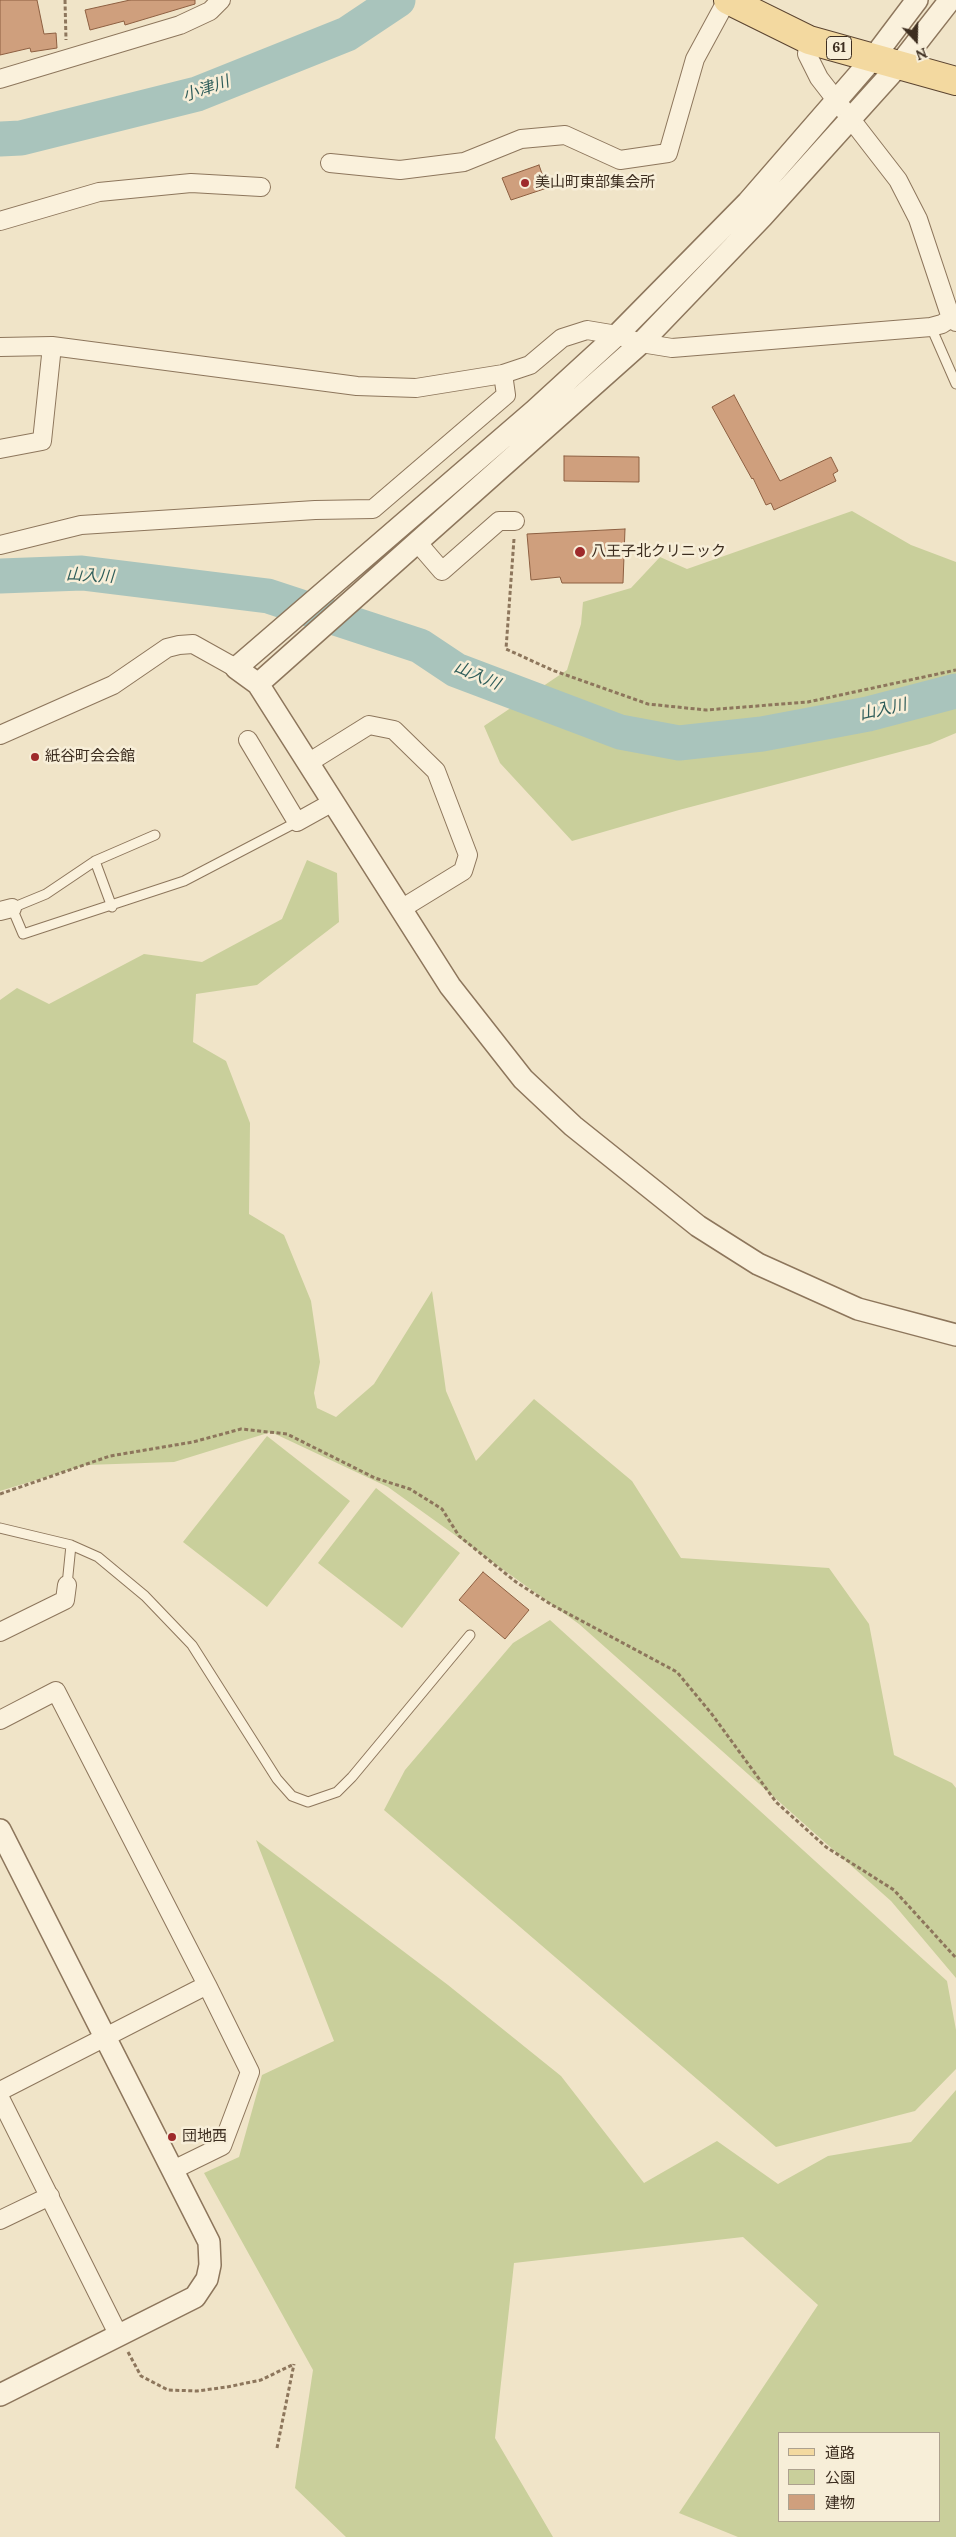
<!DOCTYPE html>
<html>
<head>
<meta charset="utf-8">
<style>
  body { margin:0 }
  #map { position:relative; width:956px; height:2537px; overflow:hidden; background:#f0e4c8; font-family:Lora,"Noto Sans JP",serif }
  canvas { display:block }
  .legend { position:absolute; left:778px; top:2432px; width:162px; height:90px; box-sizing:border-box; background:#f7eed8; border:1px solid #ada18e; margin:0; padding:6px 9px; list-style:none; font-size:15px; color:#3d2e20 }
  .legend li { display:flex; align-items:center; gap:10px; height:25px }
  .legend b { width:25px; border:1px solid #ada18e }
  .north { position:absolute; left:891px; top:15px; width:50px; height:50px; -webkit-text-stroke:4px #f7eed8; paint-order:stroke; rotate:159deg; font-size:14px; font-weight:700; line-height:20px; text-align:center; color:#3d2e20 }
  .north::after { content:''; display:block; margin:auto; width:18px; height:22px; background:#3d2e20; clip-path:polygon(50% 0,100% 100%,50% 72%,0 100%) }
</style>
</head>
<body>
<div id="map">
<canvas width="956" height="2537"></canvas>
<ul class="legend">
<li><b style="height:6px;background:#f3d9a0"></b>道路</li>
<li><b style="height:14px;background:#c9cf9b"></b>公園</li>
<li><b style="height:14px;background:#cf9f7d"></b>建物</li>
</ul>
<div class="north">N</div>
</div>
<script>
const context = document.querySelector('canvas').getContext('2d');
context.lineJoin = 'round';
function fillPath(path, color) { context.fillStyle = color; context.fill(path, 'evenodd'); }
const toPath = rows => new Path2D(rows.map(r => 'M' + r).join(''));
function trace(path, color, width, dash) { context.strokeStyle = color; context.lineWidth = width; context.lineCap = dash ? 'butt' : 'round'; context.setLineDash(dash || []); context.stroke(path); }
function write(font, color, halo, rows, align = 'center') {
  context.font = font + ' Lora,"Noto Sans JP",serif'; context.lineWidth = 5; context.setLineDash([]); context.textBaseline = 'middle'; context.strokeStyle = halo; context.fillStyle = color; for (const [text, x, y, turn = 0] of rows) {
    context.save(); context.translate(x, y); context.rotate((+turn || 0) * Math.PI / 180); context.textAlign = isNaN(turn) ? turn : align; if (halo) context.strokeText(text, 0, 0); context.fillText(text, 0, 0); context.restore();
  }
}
fillPath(toPath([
  [852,511,911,545,956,562,956,733,930,744,679,810,572,841,500,763,484,726,567,670,581,624,583,602,631,588,660,557,687,569],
  [307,860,337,873,339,922,257,985,196,994,193,1042,226,1061,250,1123,249,1214,284,1235,311,1301,320,1362,314,1393,317,1408,336,1417,374,1384,432,1291,446,1391,476,1461,534,1399,632,1481,681,1558,829,1568,869,1624,894,1755,952,1783,956,1788,956,1978,891,1901,579,1624,388,1487,271,1432,174,1462,86,1465,0,1491,0,1000,17,988,49,1004,144,954,202,962,282,919],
  [267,1436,350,1501,267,1607,183,1542],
  [376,1488,460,1553,402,1628,318,1563],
  [550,1620,947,1981,956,2030,956,2069,915,2111,776,2147,384,1810,405,1770,513,1643],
  [256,1840,448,1985,561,2076,644,2183,717,2141,778,2184,828,2156,911,2142,956,2090,956,2537,738,2537,679,2513,818,2305,743,2237,514,2263,495,2438,553,2537,346,2537,295,2488,313,2370,204,2173,239,2157,262,2075,334,2041],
  [780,2433,940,2433,940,2521,780,2521]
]), '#c9cf9b');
trace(toPath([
  [0,139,21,138,197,94,347,34,398,0],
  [0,576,82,573,268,596,420,646,456,670,620,732,679,743,762,734,868,714,956,691]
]), '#a9c4bc', 35);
const building = toPath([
  [0,0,37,0,44,34,56,33,57,48,31,52,30,48,0,55,0,0],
  [130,0,195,0,195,4,125,25,124,21,90,30,85,10,130,0],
  [539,165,547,188,511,200,502,178,539,165],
  [734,395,780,481,831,457,838,471,833,474,836,481,774,510,771,503,766,505,753,478,752,479,712,407,734,395],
  [564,456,639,457,639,482,564,481,564,456],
  [625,529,623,583,562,583,560,577,531,580,527,534,625,529],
  [483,1572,529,1610,505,1639,459,1600,483,1572]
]);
fillPath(building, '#cf9f7d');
trace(building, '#8d5f41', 1);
const service = toPath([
  [931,327,956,384],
  [155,835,95,861,46,894,12,908,23,934,184,881,297,822],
  [95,861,112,907],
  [0,1528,71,1545,98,1557,145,1596,192,1645,277,1779,292,1796,308,1802,337,1792,352,1777,470,1635],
  [67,1585,71,1545]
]);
const minor = toPath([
  [809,40,807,54,819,78,898,180,918,219,951,318,956,322],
  [0,79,180,25,210,11,221,0],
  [330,163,400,170,464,162,521,139,565,135,620,160,668,153,695,59,727,0],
  [0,221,99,192,191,183,261,187],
  [0,347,52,346,357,386,416,388,503,374,530,365,562,338,587,330,617,335,641,343,672,348,931,327,942,324,951,318],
  [0,449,42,441,52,346],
  [417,542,442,571,499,521,515,521],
  [0,545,81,525,315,510,373,509,506,395,503,374],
  [0,735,113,685,167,648,179,645,193,644,236,668],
  [248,740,297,822,333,802],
  [308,763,369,725,394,730,436,771,468,855,463,871,401,909],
  [0,911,12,908],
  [0,1632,65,1600,67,1585],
  [0,1720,56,1691,207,1985,0,2091],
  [0,2098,119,2336],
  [173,2170,222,2146,250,2072,207,1985],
  [0,2220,50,2196]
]);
const tertiary = toPath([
  [917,0,874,57,748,202,617,335,534,411,236,668,258,684,450,986,523,1079,573,1126,698,1226,758,1264,858,1309,956,1335],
  [258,684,641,343,762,217,900,64,950,0],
  [0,1830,209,2242,210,2265,207,2279,195,2297,0,2395]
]);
const primary = toPath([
  [728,0,809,40,956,81]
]);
trace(service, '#8d765c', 11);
trace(minor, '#8d765c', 20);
trace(tertiary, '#8d765c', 24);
trace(primary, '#5b4430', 30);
trace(toPath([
  [65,0,66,40],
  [514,539,506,649,552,670,648,704,706,710,808,702,956,670],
  [0,1494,110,1456,193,1442,241,1429,287,1434,375,1478,410,1489,442,1509,459,1536,516,1582,552,1605,677,1672,711,1713,776,1802,826,1847,894,1890,956,1958],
  [128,2352,141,2376,168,2390,197,2391,227,2387,261,2380,294,2364],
  [277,2448,294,2364]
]), '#8d765c', 3, [4, 2.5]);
trace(service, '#faf1dc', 9);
trace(minor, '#faf1dc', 18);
trace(tertiary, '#faf1dc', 21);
trace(primary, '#f3d9a0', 28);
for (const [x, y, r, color] of [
  [525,183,5,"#9e2a2b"],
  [580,552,6,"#9e2a2b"],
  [35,757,5,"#9e2a2b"],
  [172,2137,5,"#9e2a2b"]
]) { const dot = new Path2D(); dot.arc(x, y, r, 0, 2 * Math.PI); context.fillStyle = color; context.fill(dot); trace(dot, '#f7eed8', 2); }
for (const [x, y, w] of [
  [839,48,25]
]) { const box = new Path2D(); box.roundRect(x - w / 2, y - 11.5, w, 23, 4); context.fillStyle = '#f7eed8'; context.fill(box); trace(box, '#3d2e20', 1); }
write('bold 14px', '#3d2e20', null, [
  ["61",839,48]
]);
write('15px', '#3d2e20', '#f7eed8', [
  ["美山町東部集会所",535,183],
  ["八王子北クリニック",591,552],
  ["紙谷町会会館",45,757],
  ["団地西",182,2137]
], 'left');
write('italic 16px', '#2f5d5a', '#f7eed8', [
  ["小津川",206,89,-19],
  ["山入川",90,576,3],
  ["山入川",477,676,23],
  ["山入川",883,710,-13]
]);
</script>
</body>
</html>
